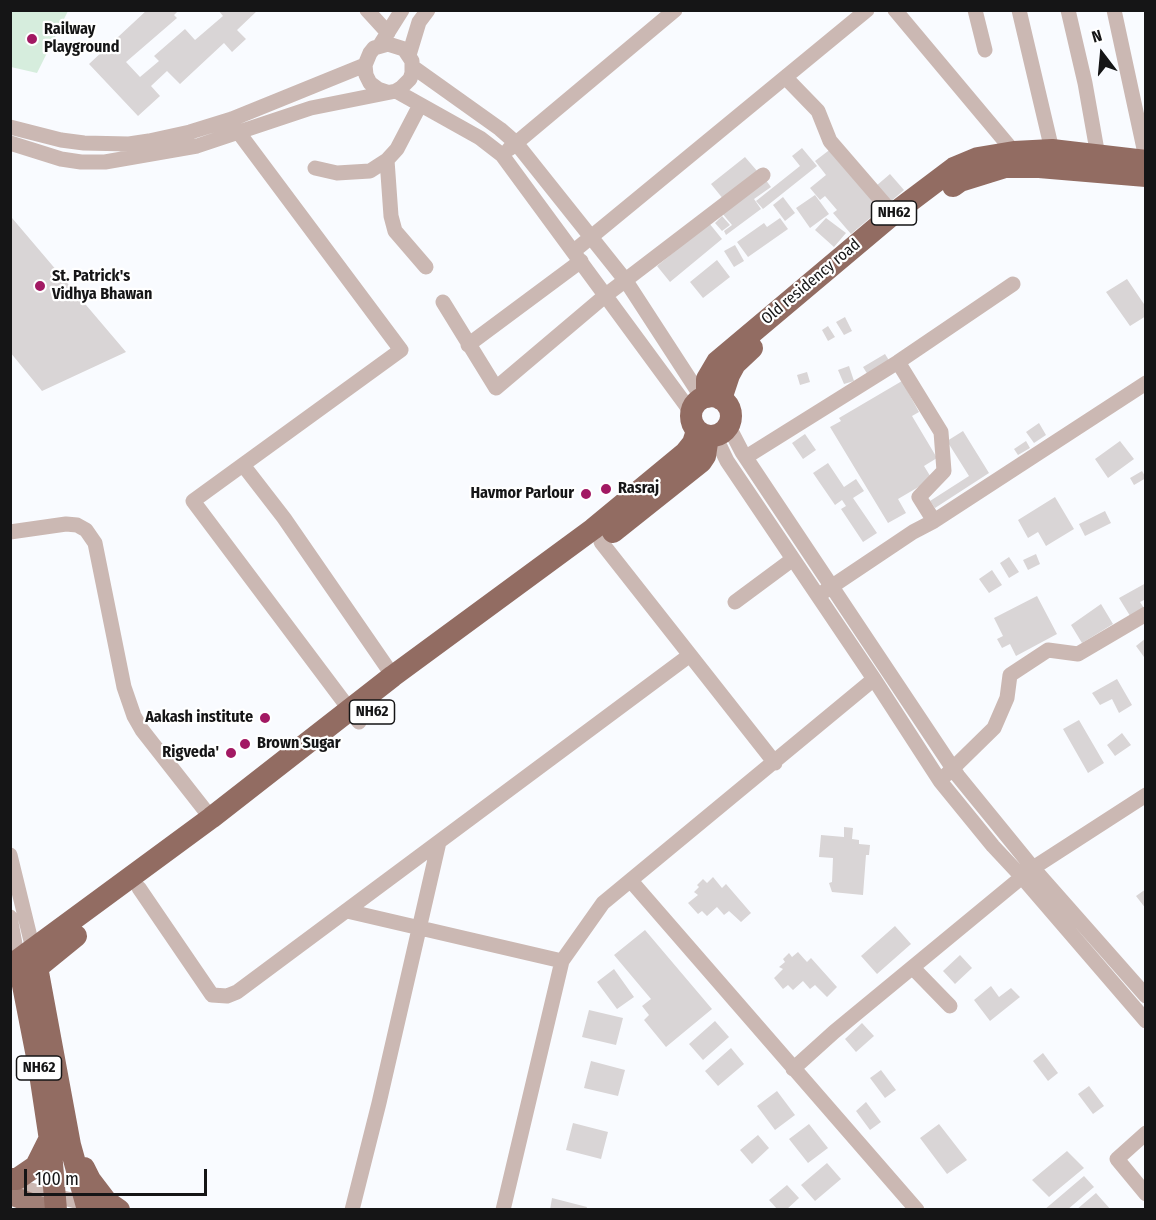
<!DOCTYPE html>
<html>
<head>
<meta charset="utf-8">
<style>
  body { margin:0 }
  #map { position:relative; width:1156px; height:1220px; overflow:hidden; background:#f9fbff; font-family:"Fira Sans Condensed",sans-serif }
  canvas { display:block }
  .frame { position:absolute; inset:0; border:12px solid #151516; pointer-events:none }
  .north { position:absolute; left:1072px; top:24px; width:60px; height:60px; -webkit-text-stroke:4px #fff; paint-order:stroke; rotate:344deg; font-size:16px; font-weight:700; line-height:24px; text-align:center; color:#151516 }
  .north::after { content:''; display:block; margin:auto; width:21px; height:27px; background:#151516; clip-path:polygon(50% 0,100% 100%,50% 72%,0 100%) }
  .scale { position:absolute; left:24px; top:1169px; width:183px; height:27px; box-sizing:border-box; border:3px solid #151516; border-top:0; padding-left:8px; font-size:18px; line-height:21px; white-space:nowrap; color:#151516; -webkit-text-stroke:4px #fff; paint-order:stroke }
</style>
</head>
<body>
<div id="map">
<canvas width="1156" height="1220"></canvas>
<div class="frame"></div>
<div class="north">N</div>
<div class="scale">100 m</div>
</div>
<script>
const context = document.querySelector('canvas').getContext('2d');
context.lineJoin = 'round';
function fillPath(path, color) { context.fillStyle = color; context.fill(path, 'evenodd'); }
const toPath = rows => new Path2D(rows.map(r => 'M' + r).join(''));
function trace(path, color, width, dash) { context.strokeStyle = color; context.lineWidth = width; context.lineCap = dash ? 'butt' : 'round'; context.setLineDash(dash || []); context.stroke(path); }
function write(font, color, halo, rows, align = 'center') {
  context.font = font + ' "Fira Sans Condensed",sans-serif'; context.lineWidth = 4.5; context.setLineDash([]); context.textBaseline = 'middle'; context.strokeStyle = halo; context.fillStyle = color; for (const [text, x, y, turn = 0] of rows) {
    context.save(); context.translate(x, y); context.rotate((+turn || 0) * Math.PI / 180); context.textAlign = isNaN(turn) ? turn : align; if (halo) context.strokeText(text, 0, 0); context.fillText(text, 0, 0); context.restore();
  }
}
fillPath(toPath([
  [11,10,68,11,37,73,11,67]
]), '#d6eddd');
fillPath(toPath([
  [147,10,179,10,174,15,177,18,126,62,140,77,159,61,154,56,185,29,195,40,223,16,218,10,258,10,237,30,246,39,232,52,224,43,180,84,167,71,151,86,160,96,138,116,89,64],
  [802,148,817,166,763,209,756,201,800,166,792,156],
  [832,148,882,208,851,234,833,213,837,210,825,196,820,200,810,188,826,175,815,161],
  [745,157,758,172,724,200,711,184],
  [890,174,904,190,890,202,876,186],
  [765,179,771,187,754,199,761,209,726,235,724,231,732,225,721,212],
  [815,195,829,214,810,228,796,208],
  [783,197,795,213,785,221,773,205],
  [722,216,730,225,722,231,715,223],
  [12,218,126,352,42,391,10,352],
  [780,218,788,229,748,257,737,242,764,223,767,227],
  [826,218,846,233,834,247,815,230],
  [709,223,722,239,670,282,657,266],
  [735,245,744,261,734,267,724,251],
  [717,260,730,277,703,298,690,282],
  [1127,279,1146,307,1146,316,1130,326,1106,292],
  [845,317,852,331,844,335,836,322],
  [828,326,835,337,828,341,822,330],
  [885,354,890,362,868,375,863,367],
  [849,366,854,381,844,384,838,370],
  [807,372,810,382,800,385,797,375],
  [902,381,919,412,912,416,937,458,924,466,932,479,898,499,906,513,888,523,830,427,841,421,839,418],
  [1039,423,1046,435,1034,443,1026,432],
  [963,431,989,473,935,508,930,501,969,476,947,441],
  [805,434,816,450,803,459,792,443],
  [1026,441,1030,448,1018,455,1014,449],
  [1120,441,1134,459,1108,478,1095,459],
  [828,463,844,487,856,479,864,491,853,498,877,533,863,542,841,509,846,506,842,500,835,505,813,473],
  [1142,471,1146,478,1134,485,1130,478],
  [1055,497,1074,529,1046,546,1038,532,1028,538,1018,520],
  [1105,511,1111,523,1085,536,1079,524],
  [1036,554,1040,564,1028,570,1023,560],
  [1009,557,1019,572,1009,578,1000,563],
  [992,570,1002,585,989,593,979,579],
  [1146,583,1146,599,1140,602,1146,611,1132,619,1119,598],
  [1037,596,1057,634,1016,656,1010,644,1002,648,997,639,1003,636,994,618],
  [1101,604,1113,624,1082,643,1071,625],
  [1146,638,1146,656,1144,657,1136,646],
  [1117,679,1132,705,1119,713,1112,699,1100,705,1092,693],
  [1079,720,1104,763,1088,773,1063,729],
  [1122,733,1131,745,1115,756,1107,745],
  [844,827,853,828,852,839,859,840,859,844,870,845,869,855,866,855,863,895,832,892,829,883,832,882,833,858,819,857,821,835,844,837],
  [713,877,722,888,726,884,751,913,741,922,729,911,724,915,717,907,707,916,702,911,698,914,688,903,698,895,694,892,699,887,697,885,703,879,707,883],
  [1146,889,1146,909,1136,896],
  [895,926,911,944,877,974,861,956],
  [645,930,712,1009,666,1047,644,1020,649,1015,642,1006,651,999,614,955],
  [798,952,807,962,811,958,837,987,827,997,815,985,810,989,803,981,793,990,788,985,783,989,774,978,783,969,779,967,785,962,783,959,789,953,792,957],
  [960,955,972,968,955,984,943,971],
  [614,969,634,997,617,1009,597,982],
  [991,986,999,997,1011,988,1020,997,990,1021,974,1000],
  [589,1010,623,1018,616,1045,582,1037],
  [715,1021,729,1037,703,1060,689,1044],
  [862,1023,874,1036,856,1052,845,1039],
  [731,1048,744,1064,718,1086,705,1071],
  [1043,1053,1058,1073,1048,1081,1033,1061],
  [591,1061,625,1070,618,1096,584,1088],
  [881,1070,896,1090,885,1098,870,1078],
  [1089,1086,1104,1106,1093,1114,1078,1094],
  [777,1091,795,1115,775,1130,757,1106],
  [866,1102,881,1122,870,1130,856,1111],
  [573,1123,608,1132,601,1159,566,1150],
  [809,1124,828,1148,808,1163,789,1139],
  [939,1124,967,1160,947,1174,920,1138],
  [758,1135,769,1148,752,1164,740,1150],
  [1067,1151,1084,1168,1049,1197,1032,1180],
  [827,1163,841,1179,815,1201,801,1185],
  [1084,1176,1094,1187,1067,1210,1044,1210],
  [787,1185,799,1198,786,1210,778,1210,769,1200],
  [1096,1193,1111,1210,1076,1210],
  [552,1198,587,1207,586,1210,550,1210]
]), '#d9d5d6');
trace(toPath([
  [367,10,388,33],
  [895,10,1014,152],
  [975,10,985,50],
  [1019,10,1052,150],
  [1068,10,1085,83,1098,156],
  [1114,10,1146,158],
  [380,45,402,10],
  [409,55,419,22,428,10],
  [413,67,500,129,516,143,626,281,702,398],
  [786,78,818,111,830,141,893,214],
  [396,91,480,138,502,155,691,412],
  [10,127,61,140,84,143,129,144,149,141,190,132,232,119,365,65],
  [239,133,401,350,193,501,359,722],
  [10,143,61,159,81,162,105,162,197,146,311,108,396,91,401,88,410,79,412,73,412,61,404,49,388,44,374,48,370,53,365,65,366,75,370,83,378,89,387,92],
  [509,149,675,10],
  [387,160,391,216,395,231,426,267],
  [315,168,337,173,370,171,387,160,397,149,420,105],
  [574,251,867,10],
  [443,302,496,388,606,295,763,175],
  [468,345,581,261],
  [898,362,941,432,944,471,919,497,934,521],
  [729,427,742,452,958,776,1033,868,1146,996],
  [715,436,727,461,874,679,940,781,993,846,1022,877,1146,1021],
  [746,457,898,362,1013,284],
  [243,465,284,518,393,676],
  [10,532,66,524,77,525,86,530,95,543,124,687,134,716,142,730,211,818],
  [825,591,913,532,934,521,1146,383],
  [735,602,793,559],
  [690,655,775,763],
  [946,775,994,728,1007,698,1010,675,1048,650,1078,654,1146,614],
  [10,855,33,949],
  [1033,868,1146,795],
  [631,881,917,1210],
  [139,888,212,995,227,996,237,992,690,655,601,542],
  [347,911,562,961,603,903,874,679],
  [10,917,18,960],
  [913,968,950,1006],
  [793,1069,834,1032,1022,877],
  [1146,1133,1117,1159,1146,1194],
  [10,1185,92,1205],
  [352,1210,379,1103,439,842],
  [503,1210,562,961]
]), '#cbb8b3', 15);
trace(toPath([
  [10,1195,50,1210]
]), '#a18077', 20);
trace(toPath([
  [953,186,960,181,1005,167,1039,167,1146,176],
  '691 416a20 20 0 1 1 40 0a20 20 0 1 1-40 0Z',
  [707,397,707,379,717,362,893,214,954,168,978,158,1014,152,1052,150,1146,161],
  [721,399,729,375,735,364,752,348],
  [613,532,701,462,705,456,708,436],
  [35,956,70,1145,88,1210],
  [22,980,76,936],
  [84,1168,90,1180,106,1201,119,1210],
  [10,1179,17,1179,36,1166,49,1140],
  [56,1210,50,1140,39,1067,18,960,211,818,393,676,593,529,685,453,693,443,697,431]
]), '#926c62', 22);
for (const [x, y, r, color] of [
  [32,39,6,"#a21963"],
  [40,286,6,"#a21963"],
  [606,489,6,"#a21963"],
  [586,494,6,"#a21963"],
  [265,718,6,"#a21963"],
  [245,744,6,"#a21963"],
  [231,753,6,"#a21963"]
]) { const dot = new Path2D(); dot.arc(x, y, r, 0, 2 * Math.PI); context.fillStyle = color; context.fill(dot); trace(dot, '#fff', 2); }
for (const [x, y, w] of [
  [894,213,45],
  [372,712,45],
  [39,1068,45]
]) { const box = new Path2D(); box.roundRect(x - w / 2, y - 12, w, 24, 4.5); context.fillStyle = '#fff'; context.fill(box); trace(box, '#151516', 1.5); }
write('bold 15px', '#151516', null, [
  ["NH62",894,213],
  ["NH62",372,712],
  ["NH62",39,1068]
]);
write('bold 16px', '#151516', '#fff', [
  ["Railway",44,30],
  ["Playground",44,48],
  ["St. Patrick's",52,277],
  ["Vidhya Bhawan",52,295],
  ["Rasraj",618,489],
  ["Havmor Parlour",574,494,"right"],
  ["Aakash institute",253,718,"right"],
  ["Brown Sugar",257,744],
  ["Rigveda'",219,753,"right"]
], 'left');
write('16px', '#151516', '#fff', [
  ["Old residency road",811,282,-40]
]);
</script>
</body>
</html>
